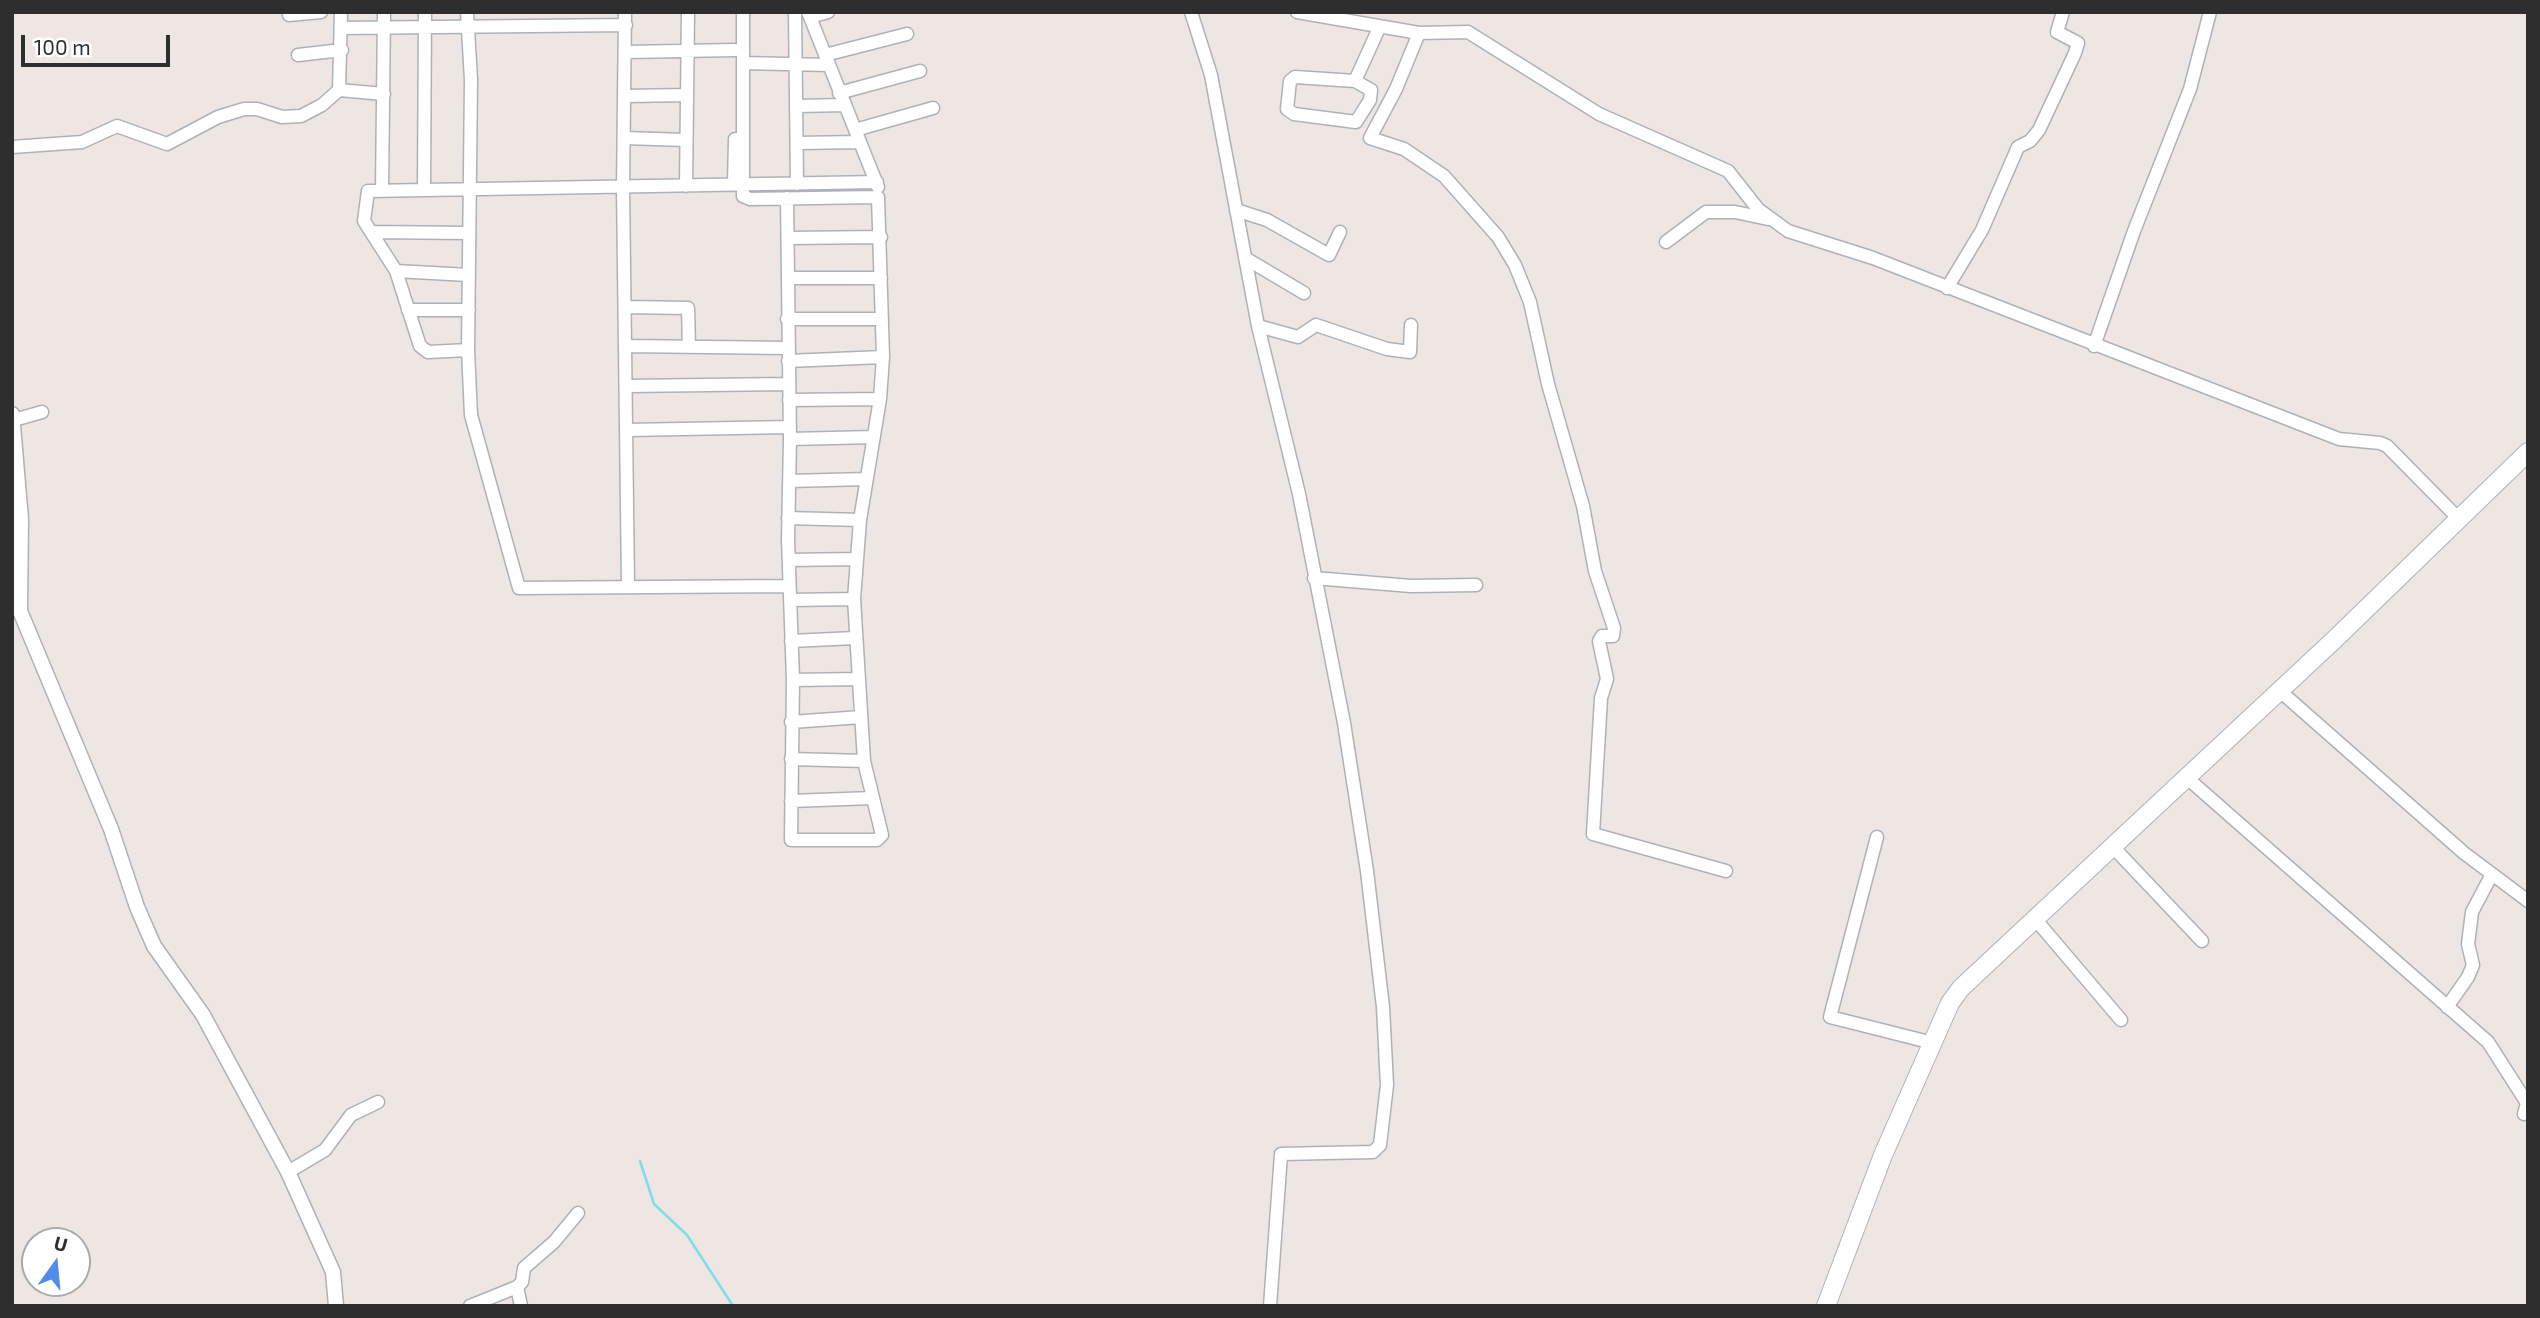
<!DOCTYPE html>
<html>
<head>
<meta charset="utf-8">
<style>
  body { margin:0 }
  #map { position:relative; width:2540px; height:1318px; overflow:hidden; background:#ede6e2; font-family:"Exo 2",sans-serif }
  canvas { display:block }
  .frame { position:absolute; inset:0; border:14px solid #2e2e2e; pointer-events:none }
  .north { position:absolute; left:21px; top:1227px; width:70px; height:70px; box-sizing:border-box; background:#fff; border:2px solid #ababab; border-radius:50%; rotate:15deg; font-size:19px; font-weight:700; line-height:28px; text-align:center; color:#2e2e2e }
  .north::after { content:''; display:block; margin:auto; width:24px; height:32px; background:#528bea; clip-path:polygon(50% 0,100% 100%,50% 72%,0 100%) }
  .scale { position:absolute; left:21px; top:35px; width:149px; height:32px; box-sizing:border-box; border:4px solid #2e2e2e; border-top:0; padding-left:9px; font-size:21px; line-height:24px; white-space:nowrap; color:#2e2e2e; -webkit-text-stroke:5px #fff; paint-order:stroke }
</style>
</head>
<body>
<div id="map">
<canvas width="2540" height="1318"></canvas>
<div class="frame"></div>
<div class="north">U</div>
<div class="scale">100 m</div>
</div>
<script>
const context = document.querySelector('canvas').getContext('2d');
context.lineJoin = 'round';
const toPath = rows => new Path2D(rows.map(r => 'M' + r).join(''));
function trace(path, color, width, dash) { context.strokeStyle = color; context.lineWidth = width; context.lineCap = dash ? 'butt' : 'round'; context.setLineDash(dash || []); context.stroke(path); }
trace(toPath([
  [640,1161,654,1204,687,1235,733,1306]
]), '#7fdde5', 2.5);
const minor = toPath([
  [467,12,471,80,468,350,471,415,519,588,789,586],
  [625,12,623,188,628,585],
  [743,12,743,196,750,199,878,197,883,357,880,399,860,520,854,599,864,761,882,835,877,840,791,840,793,680,788,539,790,439,787,198],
  [795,12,797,184],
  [808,12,878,187],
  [1191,12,1211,75,1258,326,1299,494,1344,723,1367,871,1383,1007,1387,1085,1380,1145,1373,1152,1281,1154,1270,1306],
  [1297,12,1419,33,1468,32,1599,114,1728,171,1758,209,1788,231,1873,258,2339,439,2380,443,2387,446,2458,518],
  [289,15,321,12],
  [810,17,828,12],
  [341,28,626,25],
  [1419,33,1396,89,1370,138,1404,149,1444,176,1498,237,1515,265,1530,302,1548,384,1583,506,1595,571,1614,628,1613,636,1602,636,1599,641,1607,679,1601,698,1593,834,1726,871],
  [626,52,735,50],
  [298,55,342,50],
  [825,55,907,34],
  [743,63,829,65],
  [1355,81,1371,90,1370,100,1356,122,1294,114,1287,109,1290,81,1295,77,1355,81,1379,28],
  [339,90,384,94],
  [839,93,920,71],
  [626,96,686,95],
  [797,106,844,105],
  [855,130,933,108],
  [624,138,686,140],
  [798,143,859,142],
  [12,147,82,142,117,126,167,144,218,117,244,109,257,109,282,117,301,116,322,105,339,90,341,12],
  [734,184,735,139],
  [686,186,688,12],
  [424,188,425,12],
  [382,190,384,12],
  [1236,210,1267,220,1329,255,1340,232],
  [371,232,468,233],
  [788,238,881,237],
  [1666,242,1706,212,1735,212,1768,219],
  [1245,258,1304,293],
  [396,271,468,275],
  [788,278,881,278],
  [1947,288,1982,230,2018,147,2030,141,2039,130,2075,53,2078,43,2057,32,2063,12],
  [626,307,688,308,689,347],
  [408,310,469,310],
  [787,319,882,319],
  [1258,326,1298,337,1316,325,1387,349,1410,352,1411,325],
  [627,346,788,348],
  [2094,346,2134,231,2190,89,2210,12],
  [468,350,428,352,420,346,396,271,364,221,368,191,877,182],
  [788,361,883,357],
  [627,386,787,384],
  [789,400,880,399],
  [14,420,42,412],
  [628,430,789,427],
  [790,439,874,437],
  [790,481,866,479],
  [788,518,860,520],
  [789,560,855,559],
  [1314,578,1411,586,1476,585],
  [791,600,854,599],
  [791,641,855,638],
  [793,680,858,679],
  [2280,691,2464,853,2528,901],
  [791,722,861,717],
  [791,759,864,761],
  [2186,777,2488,1042,2527,1103,2524,1114],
  [791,801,872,798],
  [1877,837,1830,1017,1933,1043],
  [2113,847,2202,941],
  [2036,920,2121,1020],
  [2447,1007,2468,977,2473,965,2468,944,2472,912,2491,876],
  [288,1172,325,1150,351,1115,378,1102],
  [517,1287,521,1306],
  [470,1306,517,1287,522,1282,524,1268,554,1242,578,1213]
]);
const tertiary = toPath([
  [12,414,21,519,20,611,111,829,137,907,154,946,203,1015,288,1172,333,1272,336,1306]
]);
const secondary = toPath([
  [1826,1306,1883,1155,1950,1003,1961,988,2334,640,2528,452]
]);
trace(minor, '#aeb2b8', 15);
trace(tertiary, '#aeb2b8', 17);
trace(secondary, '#aeb2b8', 20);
trace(minor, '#fff', 12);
trace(tertiary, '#fff', 14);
trace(secondary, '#fff', 18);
</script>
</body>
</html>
